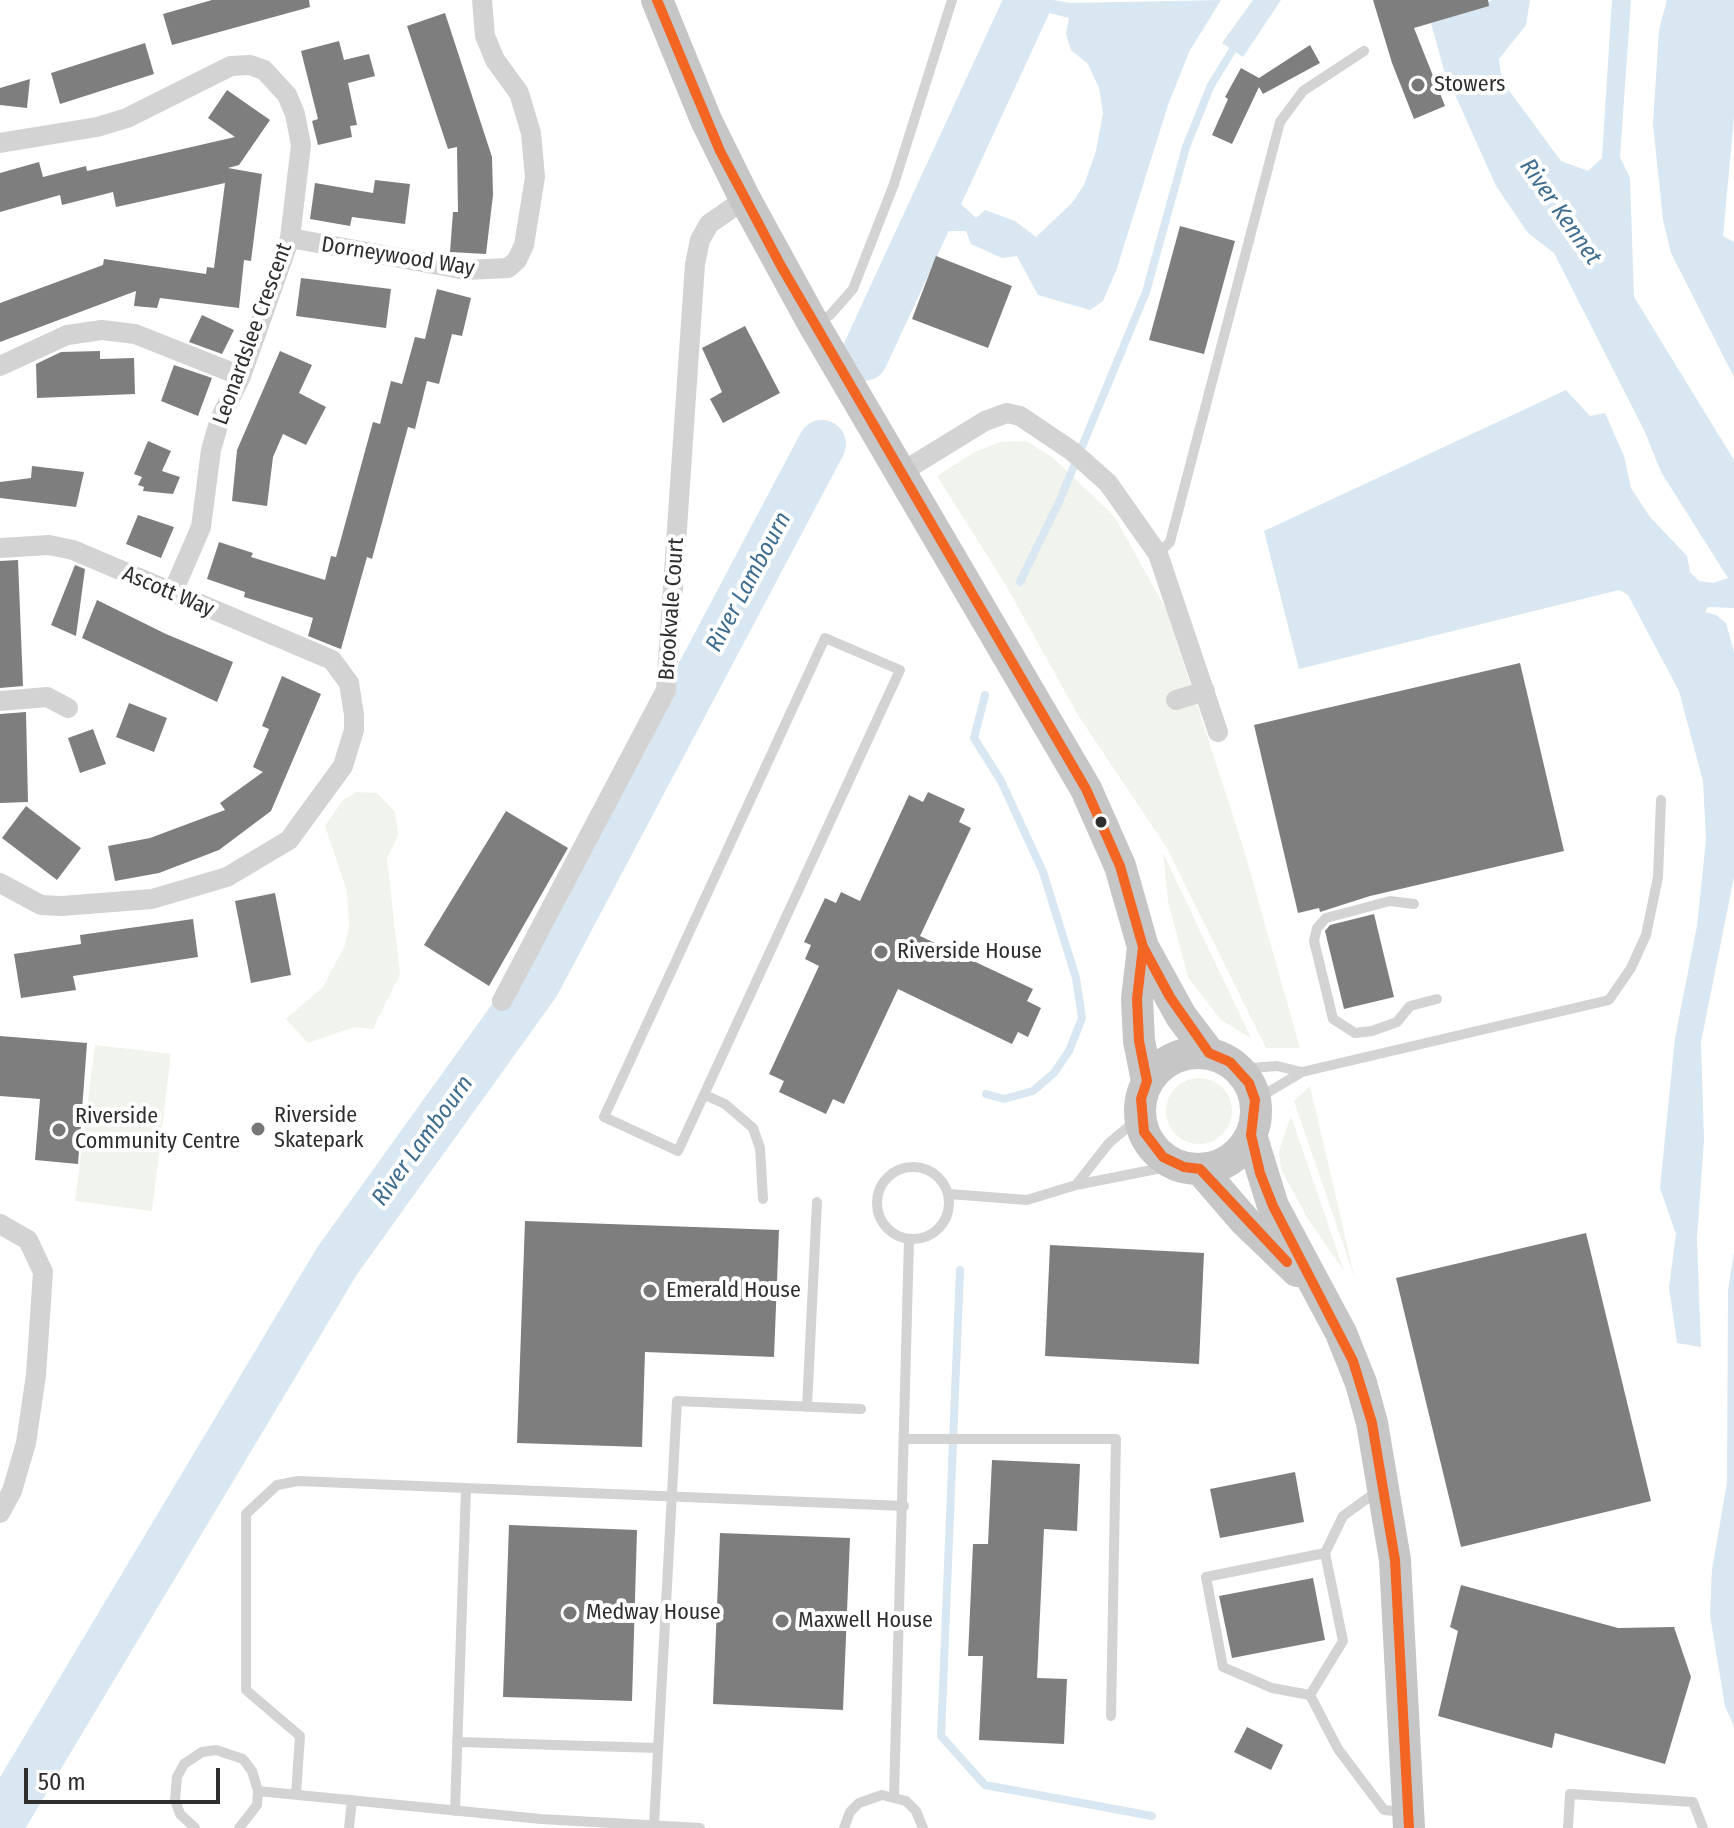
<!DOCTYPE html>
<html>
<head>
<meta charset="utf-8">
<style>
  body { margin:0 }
  #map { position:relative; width:1734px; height:1828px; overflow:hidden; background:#fff; font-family:"Fira Sans Condensed",sans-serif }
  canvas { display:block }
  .scale { position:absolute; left:24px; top:1768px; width:196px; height:36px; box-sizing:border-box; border:4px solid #2e2e2e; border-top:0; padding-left:10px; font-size:24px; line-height:28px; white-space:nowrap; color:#2e2e2e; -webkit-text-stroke:6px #fff; paint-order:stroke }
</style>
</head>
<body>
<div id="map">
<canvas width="1734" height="1828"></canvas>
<div class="scale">50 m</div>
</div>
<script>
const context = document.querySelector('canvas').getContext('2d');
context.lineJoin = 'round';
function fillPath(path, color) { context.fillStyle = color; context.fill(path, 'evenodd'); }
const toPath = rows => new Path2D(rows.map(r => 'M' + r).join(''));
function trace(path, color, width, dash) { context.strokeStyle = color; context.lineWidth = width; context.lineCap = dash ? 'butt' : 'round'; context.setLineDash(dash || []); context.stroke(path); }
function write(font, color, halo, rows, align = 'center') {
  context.font = font + ' "Fira Sans Condensed",sans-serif'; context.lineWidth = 8; context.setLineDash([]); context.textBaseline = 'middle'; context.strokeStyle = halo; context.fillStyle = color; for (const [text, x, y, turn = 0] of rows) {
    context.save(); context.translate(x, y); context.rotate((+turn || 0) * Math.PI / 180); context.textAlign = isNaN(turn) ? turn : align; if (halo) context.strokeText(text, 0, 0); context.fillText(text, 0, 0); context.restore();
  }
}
fillPath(toPath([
  [1026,441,1052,457,1114,516,1166,609,1244,850,1300,1048,1266,1048,1167,848,1078,715,1004,582,937,476,975,452,1000,442],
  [357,792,377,793,395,812,398,835,387,859,400,974,373,1029,354,1027,308,1043,286,1019,323,987,345,945,349,927,347,891,325,826,343,800],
  [1163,853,1251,1038,1221,1020,1188,977,1168,901],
  [95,1045,171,1054,152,1211,75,1201],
  '1166 1111a33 33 0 1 1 66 0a33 33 0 1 1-66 0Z',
  [1310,1086,1355,1279,1294,1101],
  [1291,1116,1344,1271,1306,1216,1281,1169,1279,1151]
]), '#f0f4ec');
fillPath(toPath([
  [1053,0,1070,3,1221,0,1189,52,1168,105,1116,271,1103,301,1090,310,1038,295,1017,256,1002,258,971,244,966,231,946,231,960,203,976,218,985,210,1015,221,1036,237,1072,203,1084,185,1096,151,1103,113,1099,88,1088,64,1071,50,1066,34,1069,18,1046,12],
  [1253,0,1281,0,1243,57,1222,43],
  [1492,0,1530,0,1526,25,1499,59,1502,81,1561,161,1588,171,1602,158,1612,0,1631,0,1620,157,1630,178,1634,297,1734,460,1734,608,1708,607,1705,612,1716,615,1726,623,1734,652,1734,877,1701,1042,1704,1140,1697,1238,1701,1347,1677,1343,1669,1287,1676,1234,1660,1188,1675,1038,1697,926,1706,840,1703,781,1679,691,1628,595,1619,590,1299,669,1264,531,1566,390,1590,416,1605,413,1624,456,1631,488,1650,517,1687,556,1690,572,1699,581,1713,583,1728,578,1661,472,1645,432,1554,253,1528,233,1496,186,1444,70,1431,23,1476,9],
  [1667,0,1734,0,1734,117,1723,236,1734,242,1734,377,1671,253,1663,220,1653,124,1659,30],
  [1734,1251,1734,1727,1725,1706,1710,1615,1712,1569,1727,1483,1728,1291]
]), '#d8e7f1');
trace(toPath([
  [1020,582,1059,502,1146,292,1186,147,1211,85,1237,43],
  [985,695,974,738,1001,781,1043,872,1076,978,1082,1018,1069,1051,1054,1073,1033,1091,1004,1099,986,1094],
  [960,1270,941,1736,985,1785,1152,1816]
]), '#d8e7f1', 8);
trace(toPath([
  [864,357,1029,0],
  [0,1824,337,1261,536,984,822,444]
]), '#d8e7f1', 48);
fillPath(toPath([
  [212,0,309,0,310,7,172,45,163,14],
  [1373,0,1488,0,1489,6,1414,28,1445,106,1414,119,1392,63],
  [445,13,492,157,493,195,486,254,450,252,453,212,458,212,457,147,448,149,407,26],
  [339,41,344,60,369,54,375,76,348,83,357,125,350,126,352,137,318,145,312,121,318,119,301,51],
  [145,43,154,74,60,104,51,73],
  [1310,45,1320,63,1263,94,1259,87,1232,144,1212,135,1228,99,1225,97,1241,68,1259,78],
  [30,79,27,108,0,105,0,88],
  [227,90,270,120,239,165,228,168,262,174,251,261,244,260,239,308,160,298,157,308,134,306,136,291,0,342,0,303,103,265,104,259,206,274,207,267,214,268,225,183,116,207,113,192,62,205,60,195,0,212,0,173,39,162,43,177,86,166,87,171,235,137,208,118],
  [375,180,410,184,405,224,352,217,350,226,310,219,315,183,373,193],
  [1180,226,1235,241,1204,354,1149,340],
  [936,256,1012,286,988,348,912,319],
  [301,278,391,289,386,328,296,316],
  [437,289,471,298,462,336,452,334,439,384,427,381,415,429,408,427,372,559,367,557,341,649,338,648,308,636,313,618,244,597,245,592,207,579,219,542,253,553,251,557,325,580,331,556,336,557,373,422,380,424,391,381,402,384,415,337,425,339],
  [202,315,234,330,222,354,189,342],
  [745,326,780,393,723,423,710,399,722,392,702,348],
  [100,351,100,359,134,358,135,394,37,398,36,364,61,352],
  [280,351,312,365,299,393,326,407,306,445,283,434,273,457,267,506,232,501,237,450],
  [174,365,212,378,198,416,161,401],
  [148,441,171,451,162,471,180,477,173,494,143,491,144,487,138,485,142,477,134,474],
  [32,466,84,472,76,507,0,498,0,482,31,478],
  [138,515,174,527,161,558,126,544],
  [18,560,23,686,0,688,0,561],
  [75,565,85,569,76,636,51,625],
  [97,600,166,634,233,662,217,702,82,638],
  [1520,663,1564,851,1370,896,1320,912,1319,908,1298,913,1254,725],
  [282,676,321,694,271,811,219,850,159,873,115,881,108,846,150,838,225,810,220,803,263,772,253,767,269,729,262,726],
  [129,703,167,718,154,752,116,737],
  [26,712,28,802,0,803,0,714],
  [93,729,106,764,80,773,68,738],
  [928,792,965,809,959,822,971,828,920,936,1033,989,1027,1001,1041,1008,1028,1037,1018,1032,1012,1044,898,989,844,1104,833,1099,826,1114,779,1092,784,1081,769,1074,819,966,805,959,811,945,804,942,825,898,836,903,841,892,860,901,909,795,923,802],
  [26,806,81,848,57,880,2,838],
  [506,811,568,848,489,986,424,945],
  [275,893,291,975,251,983,235,901],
  [1374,914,1394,997,1344,1009,1325,931,1330,925],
  [193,919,198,957,73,976,76,990,21,998,14,954,81,944,80,935],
  [0,1036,87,1043,78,1164,35,1160,40,1099,0,1096],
  [525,1221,779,1230,774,1357,645,1352,642,1447,517,1443],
  [1586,1233,1651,1501,1461,1547,1396,1278],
  [1050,1245,1204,1253,1199,1364,1045,1356],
  [992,1460,1080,1464,1077,1531,1044,1529,1037,1678,1067,1679,1064,1744,979,1740,983,1656,968,1656,973,1544,988,1544],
  [1295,1472,1304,1522,1220,1538,1210,1489],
  [509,1525,637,1530,632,1701,503,1697],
  [720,1533,850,1538,843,1710,713,1704],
  [1313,1578,1325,1640,1232,1658,1219,1596],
  [1461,1585,1618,1628,1674,1627,1691,1677,1665,1764,1555,1733,1552,1748,1438,1716,1458,1631,1450,1627],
  [1247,1727,1283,1745,1271,1770,1234,1752]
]), '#7e7e7e');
trace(toPath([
  [816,324,830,315,853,289,894,184,952,0],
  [1158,554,1170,542,1280,122,1303,91,1364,51],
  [825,638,900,670,678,1151,604,1117,825,638],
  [1414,904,1390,901,1326,918,1317,928,1314,941,1333,1019,1355,1033,1372,1031,1397,1022,1410,1006,1437,999],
  [1239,1069,1277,1066,1302,1072,1609,1000,1631,968,1646,935,1658,877,1661,800],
  [705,1095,725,1104,753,1128,760,1148,763,1199],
  [1255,1100,1302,1072],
  '877 1203a36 36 0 1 1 72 0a36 36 0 1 1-72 0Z',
  [1076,1185,1109,1143,1140,1117],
  [949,1194,1027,1200,1076,1185,1177,1165],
  [807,1407,817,1202],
  [906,1439,1116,1439,1111,1716],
  [466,1488,904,1506],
  [1310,1695,1272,1688,1223,1667,1206,1577,1325,1553],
  [1310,1695,1343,1641,1325,1553,1343,1516,1379,1490],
  [1310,1695,1338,1749,1384,1810,1404,1812],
  [457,1742,658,1748],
  [258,1791,541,1819,700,1828],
  [296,1794,300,1736,246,1690,246,1514,277,1485,298,1481,466,1488,455,1811],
  [894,1796,909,1239],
  [654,1825,677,1401,861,1409],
  [195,1828,180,1814,175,1800,177,1777,184,1764,202,1752,216,1750,243,1759,252,1771,258,1791,257,1805,239,1828],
  [349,1828,352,1800],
  [844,1828,850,1812,859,1803,882,1795,906,1801,916,1811,923,1828],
  [1568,1828,1570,1794,1693,1802,1703,1828]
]), '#d3d3d3', 10);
trace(toPath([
  [0,143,97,127,127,118,231,66,250,65,264,70,287,95,295,114,301,145,290,238,241,376,220,419,211,450,201,527,172,594],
  [290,238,466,270,508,268,517,260,524,245,535,177,531,133,519,93,495,60,485,36,482,0],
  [0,366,67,335,102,330,135,334,241,376],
  [902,472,985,421,1007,413,1020,416,1072,451,1108,483,1158,554,1218,732],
  [0,548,49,545,73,550,332,660,349,683,354,715,354,730,343,766,289,840,227,877,152,899,62,906,41,905,0,883],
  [1176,700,1205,691],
  [0,701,47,697,68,708],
  [502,1001,666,690,695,264,700,240,709,224,745,199],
  [0,1224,28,1240,43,1272,36,1375,26,1443,12,1491,0,1513]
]), '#d3d3d3', 20);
trace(toPath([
  [657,0,706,120,745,199,814,325,1086,789,1120,866,1143,947,1181,1016,1209,1053],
  [1143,947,1137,999,1139,1041,1147,1081],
  '1140 1111a58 58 0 1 1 116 0a58 58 0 1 1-116 0Z',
  [1251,1135,1273,1206,1341,1333,1361,1383,1372,1423,1395,1560,1409,1828],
  [1200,1169,1245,1221,1297,1271]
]), '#c6c6c6', 32);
trace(toPath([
  [657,0,720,151,781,266,1086,789,1120,866,1143,947,1170,997,1209,1053,1230,1062,1249,1083,1255,1100,1251,1135,1260,1173,1273,1206,1353,1361,1372,1423,1395,1560,1409,1828],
  [1143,947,1137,999,1139,1041,1147,1081,1141,1099,1144,1132,1163,1157,1184,1167,1200,1169,1287,1262]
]), '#f26522', 10);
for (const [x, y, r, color] of [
  [1418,85,8,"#777"],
  [1101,822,7,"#2e2e2e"],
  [881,952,8,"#777"],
  [258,1129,8,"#777"],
  [59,1130,8,"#777"],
  [650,1291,8,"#777"],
  [570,1613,8,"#777"],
  [782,1621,8,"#777"]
]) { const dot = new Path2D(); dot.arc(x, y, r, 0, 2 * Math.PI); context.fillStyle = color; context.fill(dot); trace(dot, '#fff', 3); }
write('22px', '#2e2e2e', '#fff', [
  ["Stowers",1434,85],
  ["Riverside House",897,952],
  ["Riverside",274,1116],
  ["Skatepark",274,1141],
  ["Riverside",75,1117],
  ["Community Centre",75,1142],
  ["Emerald House",666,1291],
  ["Medway House",586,1613],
  ["Maxwell House",798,1621]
], 'left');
write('22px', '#2e2e2e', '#fff', [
  ["Dorneywood Way",398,257,9],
  ["Leonardslee Crescent",253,334,-70],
  ["Ascott Way",168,592,23],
  ["Brookvale Court",672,609,-86]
]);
write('italic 24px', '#3e6d8f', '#fff', [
  ["River Kennet",1560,212,55],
  ["River Lambourn",749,582,-62],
  ["River Lambourn",423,1141,-54]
]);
</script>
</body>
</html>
